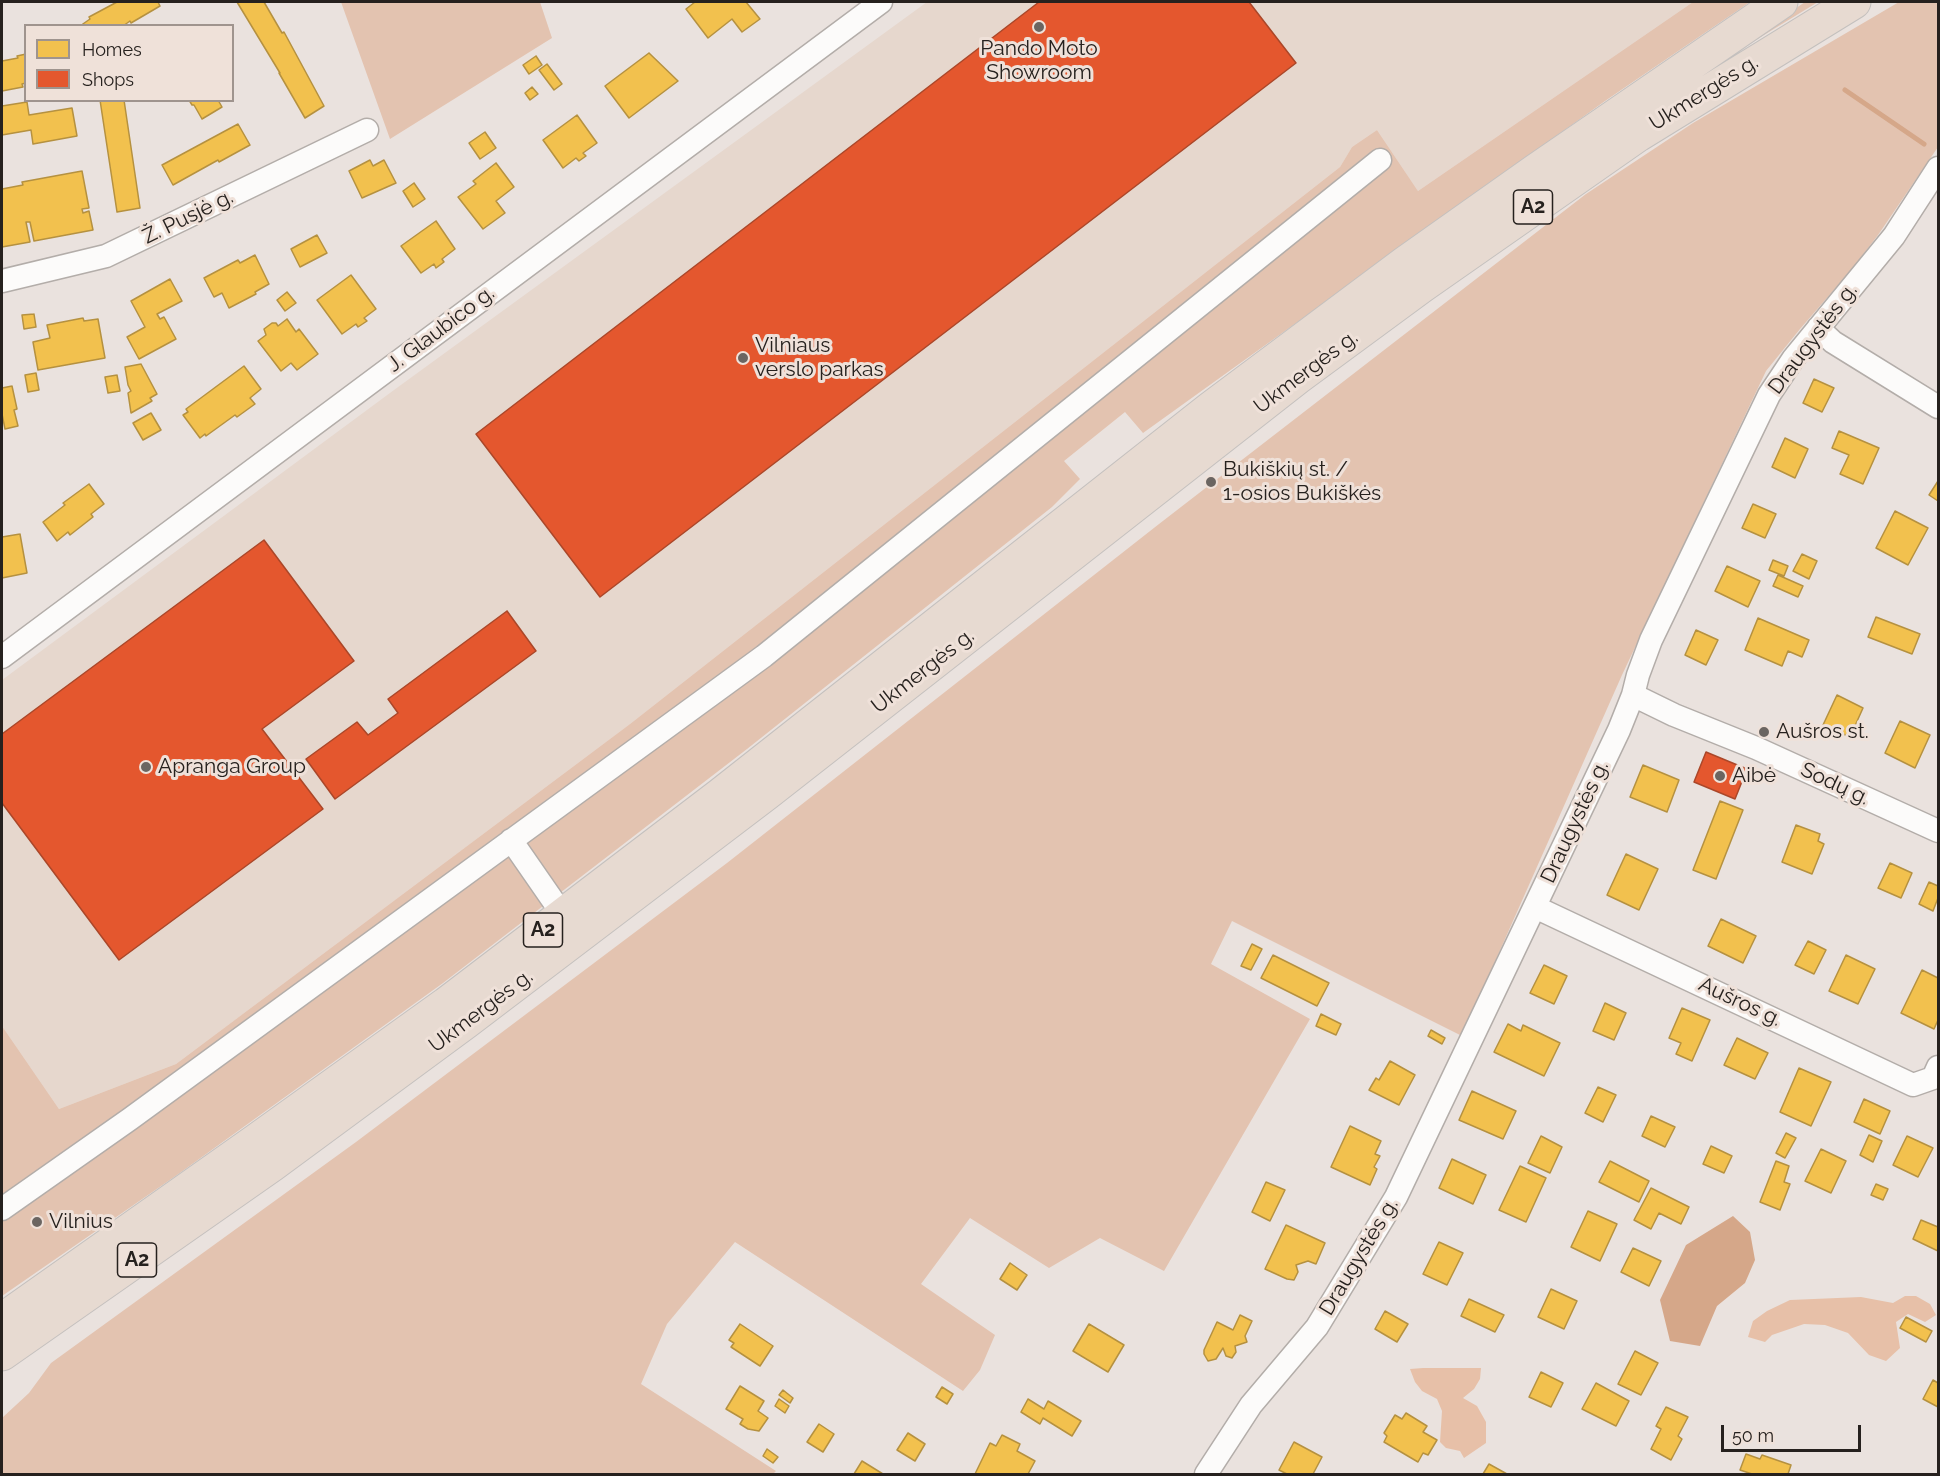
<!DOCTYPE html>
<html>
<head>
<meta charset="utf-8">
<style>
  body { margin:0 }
  #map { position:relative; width:1940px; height:1476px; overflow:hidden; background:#eae2de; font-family:Raleway,sans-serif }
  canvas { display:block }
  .frame { position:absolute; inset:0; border:3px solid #26211e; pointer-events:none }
  .legend { position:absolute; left:24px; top:24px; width:210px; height:78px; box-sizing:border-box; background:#efe1d9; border:2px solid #9f948e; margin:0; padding:8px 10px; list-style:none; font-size:18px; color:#26211e }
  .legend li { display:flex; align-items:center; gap:12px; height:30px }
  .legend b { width:30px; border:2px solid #9f948e }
  .scale { position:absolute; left:1721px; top:1425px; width:140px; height:27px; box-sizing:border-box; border:3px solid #26211e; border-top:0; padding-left:8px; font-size:18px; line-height:21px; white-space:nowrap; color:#26211e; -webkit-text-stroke:4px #efe1d9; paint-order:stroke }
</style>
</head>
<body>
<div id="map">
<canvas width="1940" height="1476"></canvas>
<div class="frame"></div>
<ul class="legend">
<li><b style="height:16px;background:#f2c14e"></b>Homes</li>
<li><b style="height:16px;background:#e4572e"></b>Shops</li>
</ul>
<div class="scale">50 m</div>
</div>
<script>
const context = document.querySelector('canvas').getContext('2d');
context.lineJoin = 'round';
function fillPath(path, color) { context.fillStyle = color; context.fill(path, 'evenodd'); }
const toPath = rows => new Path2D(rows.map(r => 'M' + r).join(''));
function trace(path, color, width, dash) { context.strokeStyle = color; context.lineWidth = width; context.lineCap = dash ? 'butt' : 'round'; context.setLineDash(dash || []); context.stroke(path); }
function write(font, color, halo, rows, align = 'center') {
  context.font = font + ' Raleway,sans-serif'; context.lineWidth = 6; context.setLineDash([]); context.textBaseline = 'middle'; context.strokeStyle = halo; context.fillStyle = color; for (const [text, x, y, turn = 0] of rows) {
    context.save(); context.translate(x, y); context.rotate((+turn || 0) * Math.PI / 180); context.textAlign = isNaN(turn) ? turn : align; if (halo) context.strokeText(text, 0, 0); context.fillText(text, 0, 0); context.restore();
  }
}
fillPath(toPath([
  [927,2,1693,2,1418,191,1377,130,1352,147,1340,167,630,724,176,1064,59,1109,2,1026,2,680,394,390]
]), '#e6d7cd');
fillPath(toPath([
  [341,2,540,2,552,38,390,139],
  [1693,2,1750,2,1605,101,1143,433,1125,412,1064,461,1080,479,1052,507,747,749,443,983,177,1175,2,1296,2,1026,59,1109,176,1064,630,724,1340,167,1352,147,1377,130,1418,191],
  [1805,2,1818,2,1687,82],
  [1899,2,1938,2,1938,147,1878,235,1852,269,1800,329,1766,371,1622,675,1462,1036,1232,921,1211,964,1310,1019,1164,1271,1100,1238,1049,1268,970,1218,921,1284,995,1335,980,1370,963,1391,735,1242,667,1324,641,1384,776,1471,773,1474,2,1474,2,1418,29,1393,51,1363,356,1142,727,863,1159,524,1586,194,1693,123]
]), '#e3c3b0');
fillPath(toPath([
  [1905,1296,1916,1296,1930,1304,1936,1315,1925,1322,1908,1314,1896,1322,1900,1348,1886,1361,1869,1355,1848,1333,1825,1325,1804,1324,1772,1335,1765,1342,1748,1337,1753,1321,1767,1311,1790,1300,1861,1297,1893,1303],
  [1423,1368,1481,1368,1480,1379,1474,1389,1463,1398,1477,1406,1486,1422,1486,1443,1464,1458,1460,1451,1446,1448,1440,1442,1442,1411,1437,1399,1422,1391,1415,1382,1410,1369]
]), '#e7c0a8');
fillPath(toPath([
  [1733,1216,1750,1232,1755,1260,1745,1283,1717,1306,1700,1346,1670,1341,1660,1300,1686,1245]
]), '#d5a789');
const homes = toPath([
  [117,2,158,2,160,6,131,23,130,21,123,26,80,26,90,19,89,17,117,2],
  [237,2,264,2,282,33,284,32,324,106,305,118,279,73,280,73,237,2],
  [695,2,746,2,760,19,742,32,732,19,708,38,686,9,695,2],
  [649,53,678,81,629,118,605,86,649,53],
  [26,54,26,83,22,84,23,87,2,91,2,61,18,58,17,56,26,54],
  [536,56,542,65,529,74,523,65,536,56],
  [547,64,562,84,554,90,539,70,547,64],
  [532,87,538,94,530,100,525,93,532,87],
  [100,100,124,100,140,208,117,212,100,100],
  [189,100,218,100,222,107,202,119,194,105,192,105,189,100],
  [27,102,29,115,72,108,77,136,33,144,31,130,2,135,2,106,27,102],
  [577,115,597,143,583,153,586,156,579,161,576,158,563,168,543,140,577,115],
  [238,124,250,145,219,162,218,160,173,185,162,165,238,124],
  [485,132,496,148,480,159,469,143,485,132],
  [370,160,373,166,384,160,396,183,362,198,349,171,370,160],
  [496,163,514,187,496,201,505,213,483,229,458,197,476,184,473,181,496,163],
  [82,171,89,208,82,209,83,213,89,211,93,230,34,241,30,222,26,222,30,242,2,247,2,189,23,185,22,182,82,171],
  [414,183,425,199,413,207,403,191,414,183],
  [436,221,455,249,442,259,444,262,436,268,434,264,421,273,401,246,436,221],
  [317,235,327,253,300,267,291,249,317,235],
  [255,255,269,284,255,292,256,294,229,308,222,293,214,297,204,278,238,260,240,263,255,255],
  [351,275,376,309,364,318,367,321,358,327,356,324,342,334,317,300,351,275],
  [170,279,182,301,157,314,160,319,164,317,176,339,139,359,127,337,145,327,131,301,170,279],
  [287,292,296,303,285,311,277,300,287,292],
  [34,314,36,327,24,329,22,315,34,314],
  [83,318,84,321,98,319,105,358,38,370,33,342,50,338,47,325,83,318],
  [287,319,296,332,299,329,318,354,297,370,291,363,281,371,258,341,266,335,264,329,272,323,276,323,278,326,287,319],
  [141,364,157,394,150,398,152,401,131,413,128,393,131,391,128,385,125,367,141,364],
  [244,366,261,389,250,398,255,404,237,417,235,415,206,436,205,434,200,438,183,415,188,412,186,409,244,366],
  [36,373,39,390,28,392,25,375,36,373],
  [117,375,120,391,108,393,105,377,117,375],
  [1814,379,1834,388,1822,412,1803,403,1814,379],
  [12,386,17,409,14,410,18,426,5,429,2,414,2,388,12,386],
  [151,413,161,430,143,440,133,423,151,413],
  [1839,431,1879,448,1863,484,1840,474,1849,455,1832,448,1839,431],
  [1785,438,1808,449,1795,478,1772,467,1785,438],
  [1938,481,1938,501,1929,495,1938,481],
  [89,484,104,504,91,514,93,517,70,535,68,532,57,541,43,522,65,505,63,503,89,484],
  [1753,504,1776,514,1765,538,1742,528,1753,504],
  [1895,511,1928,528,1908,565,1876,548,1895,511],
  [20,534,27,573,2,578,2,537,20,534],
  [1802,554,1817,561,1809,579,1793,571,1802,554],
  [1773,560,1788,566,1784,576,1769,570,1773,560],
  [1727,566,1760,581,1748,607,1715,591,1727,566],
  [1778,575,1803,586,1798,597,1773,586,1778,575],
  [1876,617,1920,634,1912,654,1868,637,1876,617],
  [1758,618,1809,640,1802,657,1788,651,1782,666,1745,650,1758,618],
  [1696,630,1718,640,1706,665,1685,655,1696,630],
  [1837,695,1863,708,1850,737,1823,725,1837,695],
  [1900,721,1930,735,1915,768,1885,753,1900,721],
  [1643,765,1679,780,1667,812,1630,797,1643,765],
  [1720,801,1743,810,1716,879,1693,870,1720,801],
  [1796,825,1820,834,1818,841,1824,844,1812,874,1782,862,1796,825],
  [1626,854,1658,869,1639,910,1607,895,1626,854],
  [1890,863,1912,873,1901,898,1878,888,1890,863],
  [1929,882,1938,886,1938,898,1933,911,1919,904,1929,882],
  [1721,919,1756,936,1743,963,1708,946,1721,919],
  [1808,941,1826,950,1814,974,1795,965,1808,941],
  [1252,944,1262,949,1251,970,1241,966,1252,944],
  [1273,955,1329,983,1317,1006,1261,978,1273,955],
  [1846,955,1875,969,1858,1004,1829,991,1846,955],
  [1544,965,1567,976,1554,1004,1530,993,1544,965],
  [1922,970,1938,978,1938,1020,1934,1029,1901,1013,1922,970],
  [1605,1003,1626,1013,1614,1040,1593,1031,1605,1003],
  [1682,1008,1710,1020,1692,1061,1676,1054,1681,1043,1669,1038,1682,1008],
  [1321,1014,1341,1024,1336,1035,1316,1026,1321,1014],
  [1508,1024,1521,1031,1523,1025,1560,1043,1544,1076,1494,1052,1508,1024],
  [1431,1030,1445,1038,1442,1044,1428,1036,1431,1030],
  [1737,1038,1768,1053,1755,1079,1724,1065,1737,1038],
  [1390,1061,1415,1075,1399,1105,1369,1090,1376,1078,1379,1080,1390,1061],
  [1799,1068,1831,1082,1811,1126,1780,1112,1799,1068],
  [1598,1087,1616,1095,1603,1122,1585,1113,1598,1087],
  [1472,1091,1516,1111,1503,1139,1459,1120,1472,1091],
  [1864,1099,1890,1111,1880,1134,1854,1122,1864,1099],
  [1651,1116,1675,1127,1665,1147,1642,1136,1651,1116],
  [1350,1126,1381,1141,1375,1154,1380,1156,1374,1167,1377,1169,1370,1185,1331,1167,1350,1126],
  [1786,1133,1796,1138,1785,1158,1776,1153,1786,1133],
  [1869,1135,1882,1141,1873,1162,1860,1155,1869,1135],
  [1541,1136,1562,1147,1550,1173,1528,1163,1541,1136],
  [1907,1136,1933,1148,1918,1177,1893,1165,1907,1136],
  [1711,1146,1732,1156,1724,1173,1703,1164,1711,1146],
  [1821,1149,1846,1161,1831,1193,1805,1181,1821,1149],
  [1452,1159,1486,1175,1473,1204,1439,1188,1452,1159],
  [1610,1161,1649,1181,1639,1202,1599,1182,1610,1161],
  [1776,1161,1789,1166,1784,1182,1790,1184,1780,1210,1760,1202,1776,1161],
  [1520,1166,1546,1178,1526,1222,1499,1210,1520,1166],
  [1266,1182,1285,1190,1270,1221,1252,1212,1266,1182],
  [1876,1184,1888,1189,1883,1200,1871,1195,1876,1184],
  [1651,1188,1689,1207,1681,1224,1659,1213,1651,1229,1634,1220,1651,1188],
  [1588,1211,1617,1224,1600,1261,1571,1247,1588,1211],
  [1921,1220,1938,1227,1938,1251,1913,1239,1921,1220],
  [1286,1225,1325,1243,1316,1264,1308,1261,1296,1265,1298,1272,1294,1280,1287,1279,1265,1269,1286,1225],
  [1439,1242,1463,1253,1447,1285,1423,1274,1439,1242],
  [1633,1248,1661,1261,1649,1286,1621,1272,1633,1248],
  [1010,1263,1027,1275,1017,1290,1000,1279,1010,1263],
  [1551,1289,1577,1301,1564,1329,1538,1317,1551,1289],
  [1469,1299,1504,1315,1495,1332,1461,1316,1469,1299],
  [1385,1311,1408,1324,1397,1342,1375,1329,1385,1311],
  [1240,1315,1252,1321,1245,1336,1247,1342,1235,1346,1236,1352,1232,1358,1226,1356,1223,1348,1216,1359,1208,1361,1204,1354,1204,1350,1217,1322,1233,1330,1240,1315],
  [1906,1317,1932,1331,1926,1342,1900,1328,1906,1317],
  [740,1324,773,1346,760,1366,731,1347,734,1343,729,1340,740,1324],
  [1089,1324,1124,1345,1108,1372,1073,1351,1089,1324],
  [1635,1351,1658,1363,1641,1395,1618,1384,1635,1351],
  [1541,1372,1563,1383,1551,1407,1529,1397,1541,1372],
  [1933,1380,1938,1383,1938,1407,1923,1399,1933,1380],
  [1596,1383,1629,1401,1616,1426,1582,1409,1596,1383],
  [740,1386,764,1401,758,1411,768,1418,759,1431,748,1429,740,1424,743,1419,726,1409,740,1386],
  [942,1387,953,1394,947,1404,936,1397,942,1387],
  [783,1390,793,1398,790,1403,779,1395,783,1390],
  [779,1399,789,1406,785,1413,775,1406,779,1399],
  [1028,1399,1044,1409,1048,1401,1081,1421,1072,1436,1043,1418,1040,1424,1021,1412,1028,1399],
  [1666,1407,1688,1417,1678,1436,1682,1439,1671,1460,1651,1449,1661,1429,1656,1426,1666,1407],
  [1406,1413,1427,1426,1423,1432,1437,1440,1428,1455,1423,1453,1418,1462,1384,1442,1387,1436,1384,1433,1395,1415,1402,1419,1406,1413],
  [819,1424,834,1434,823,1452,807,1442,819,1424],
  [908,1433,925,1444,915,1461,897,1450,908,1433],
  [1002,1435,1020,1444,1017,1451,1035,1461,1028,1474,975,1474,990,1443,996,1446,1002,1435],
  [1294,1442,1322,1457,1313,1474,1287,1474,1279,1470,1294,1442],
  [767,1449,778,1457,773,1463,763,1456,767,1449],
  [1746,1454,1760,1459,1762,1455,1791,1465,1788,1474,1752,1474,1740,1470,1746,1454],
  [862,1461,883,1474,854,1474,862,1461],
  [1489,1464,1507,1474,1483,1474,1489,1464]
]);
fillPath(homes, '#f2c14e');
trace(homes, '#b59140', 1.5);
const shops = toPath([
  [1039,2,1249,2,1296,63,600,597,476,434,1039,2],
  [264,540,354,661,262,729,323,809,119,960,2,803,2,734,264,540],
  [507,611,536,651,335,799,306,759,357,722,368,735,398,713,388,699,507,611],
  [1706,752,1747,769,1735,799,1694,782,1706,752]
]);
fillPath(shops, '#e4572e');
trace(shops, '#ab4729', 1.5);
trace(toPath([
  [1845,90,1924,144]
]), '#d5a789', 5);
const minor = toPath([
  [2,281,106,256,367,130],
  [1818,328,1833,342,1938,407],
  [2,657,881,2],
  [1633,695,1674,715,1756,748,1938,831],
  [511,840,563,915],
  [1535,907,1913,1085,1933,1078,1938,1067],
  [2,1209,130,1119,764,656,1380,160],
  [1206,1474,1251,1405,1317,1327,1396,1197,1619,730,1633,695,1638,675,1651,640,1769,395,1793,359,1894,236,1938,168]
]);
const highway = toPath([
  [2,1320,254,1142,446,1004,720,795,1211,408,1405,263,1535,171,1781,2],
  [2,1354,272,1165,466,1022,767,793,1297,378,1422,286,1638,135,1854,2]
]);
trace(minor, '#b3ada9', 25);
trace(highway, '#c4c0be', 35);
trace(minor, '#fcfbfa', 22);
trace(highway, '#e7dad1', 33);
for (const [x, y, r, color] of [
  [1039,27,6,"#6b6561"],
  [743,358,6,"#6b6561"],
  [1211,482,6,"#6b6561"],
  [1764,732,6,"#6b6561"],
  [146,767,6,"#6b6561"],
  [1720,776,6,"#6b6561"],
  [37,1222,6,"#6b6561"]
]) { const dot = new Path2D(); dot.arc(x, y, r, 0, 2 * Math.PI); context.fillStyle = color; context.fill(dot); trace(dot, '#efe1d9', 2); }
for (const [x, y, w] of [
  [1533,207,39],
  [543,930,39],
  [137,1260,39]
]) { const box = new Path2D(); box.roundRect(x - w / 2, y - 17, w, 34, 4.5); context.fillStyle = '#efe1d9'; context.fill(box); trace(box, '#26211e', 1.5); }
write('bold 20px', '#26211e', null, [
  ["A2",1533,207],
  ["A2",543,930],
  ["A2",137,1260]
]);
write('21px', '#26211e', '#efe1d9', [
  ["Pando Moto",1039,49,"center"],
  ["Showroom",1039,73,"center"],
  ["Vilniaus",755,346],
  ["verslo parkas",755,370],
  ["Bukiškių st. /",1223,470],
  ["1-osios Bukiškės",1223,494],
  ["Aušros st.",1776,732],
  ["Apranga Group",158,767],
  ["Aibė",1732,776],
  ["Vilnius",49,1222]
], 'left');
write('21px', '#26211e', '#efe1d9', [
  ["Ukmergės g.",1704,93,-32],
  ["Ž. Pusjė g.",188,217,-26],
  ["J. Glaubico g.",441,329,-37],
  ["Draugystės g.",1813,339,-53],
  ["Ukmergės g.",1306,372,-37],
  ["Ukmergės g.",923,671,-38],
  ["Sodų g.",1835,784,25],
  ["Draugystės g.",1575,822,-65],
  ["Aušros g.",1740,1002,25],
  ["Ukmergės g.",481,1011,-37],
  ["Draugystės g.",1359,1257,-59]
]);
</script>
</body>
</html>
